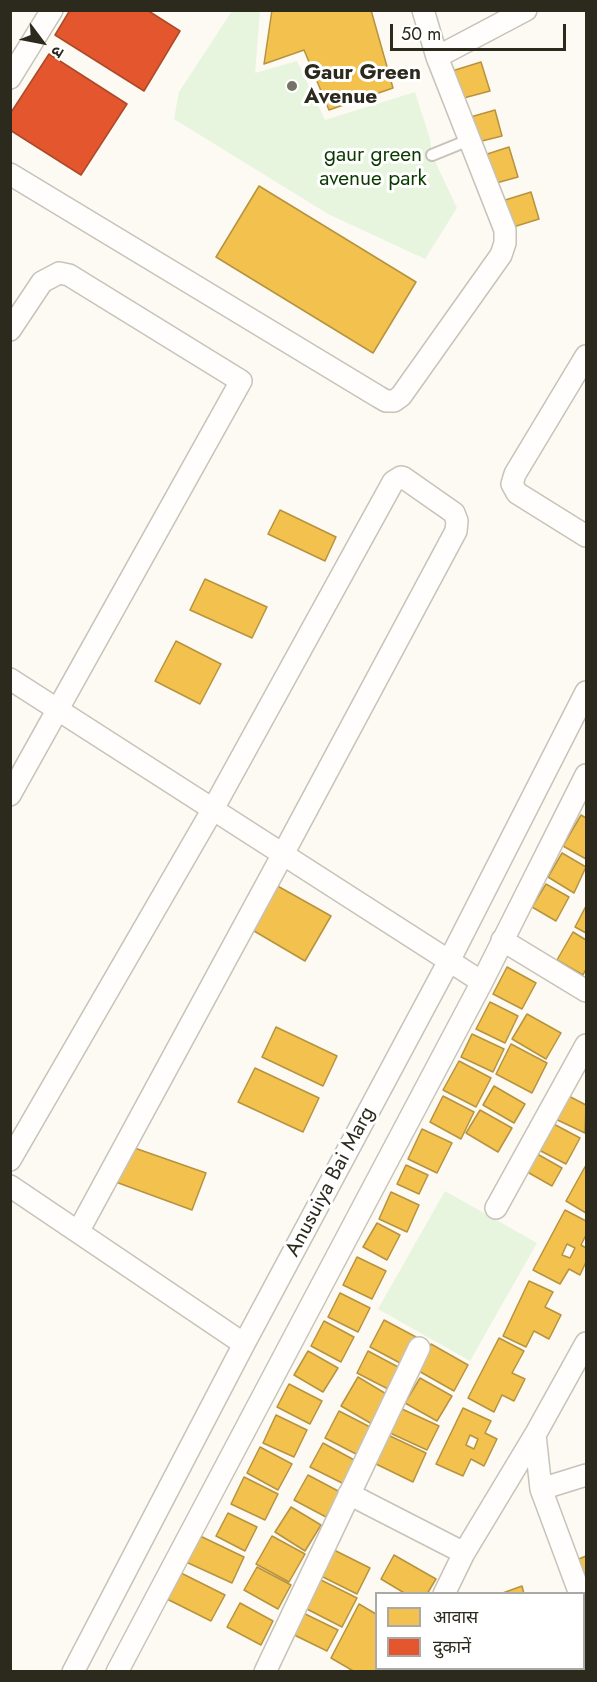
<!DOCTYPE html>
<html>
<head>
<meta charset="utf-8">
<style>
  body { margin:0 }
  #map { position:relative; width:597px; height:1682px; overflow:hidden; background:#fcfaf2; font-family:Jost,"Noto Sans Devanagari",sans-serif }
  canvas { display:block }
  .frame { position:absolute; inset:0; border:12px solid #2c291d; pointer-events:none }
  .legend { position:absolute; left:375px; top:1592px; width:210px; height:78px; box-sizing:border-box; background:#fff; border:2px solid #aba9a5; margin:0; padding:8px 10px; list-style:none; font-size:18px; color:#2c291d }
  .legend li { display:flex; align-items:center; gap:12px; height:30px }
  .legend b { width:30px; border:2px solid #aba9a5 }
  .north { position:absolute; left:12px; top:12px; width:60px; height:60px; -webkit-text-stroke:4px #fff; paint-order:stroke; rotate:122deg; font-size:16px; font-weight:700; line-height:24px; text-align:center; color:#2c291d }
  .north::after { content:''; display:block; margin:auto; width:21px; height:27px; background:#2c291d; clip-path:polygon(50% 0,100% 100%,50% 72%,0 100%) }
  .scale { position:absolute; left:390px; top:24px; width:176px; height:27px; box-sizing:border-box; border:3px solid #2c291d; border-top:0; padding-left:8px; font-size:18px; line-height:21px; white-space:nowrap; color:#2c291d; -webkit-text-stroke:4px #fff; paint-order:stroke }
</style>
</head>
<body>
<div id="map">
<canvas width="597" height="1682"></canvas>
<div class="frame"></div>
<ul class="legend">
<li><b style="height:16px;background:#f2c14e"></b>आवास</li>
<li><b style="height:16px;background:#e4572e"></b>दुकानें</li>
</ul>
<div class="north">उ</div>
<div class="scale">50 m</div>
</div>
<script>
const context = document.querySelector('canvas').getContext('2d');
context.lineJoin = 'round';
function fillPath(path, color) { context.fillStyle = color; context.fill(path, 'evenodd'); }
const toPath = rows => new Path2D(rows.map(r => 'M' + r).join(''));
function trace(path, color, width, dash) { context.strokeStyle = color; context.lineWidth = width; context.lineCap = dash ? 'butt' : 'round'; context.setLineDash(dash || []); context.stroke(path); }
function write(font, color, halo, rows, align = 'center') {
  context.font = font + ' Jost,sans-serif'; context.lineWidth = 6; context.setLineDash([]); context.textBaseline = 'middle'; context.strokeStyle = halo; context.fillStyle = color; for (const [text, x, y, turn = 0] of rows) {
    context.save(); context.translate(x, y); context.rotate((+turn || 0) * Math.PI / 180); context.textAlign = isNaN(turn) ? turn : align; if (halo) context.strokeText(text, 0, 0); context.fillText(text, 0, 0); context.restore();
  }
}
fillPath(toPath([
  [232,11,260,11,255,73,297,61,325,120,415,92,430,139,432,155,457,208,425,259,328,214,174,119,179,92],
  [445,1191,537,1243,470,1361,378,1309]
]), '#e7f5df');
const homes = toPath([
  [272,10,371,10,393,88,329,110,304,50,264,64,272,10],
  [481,62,490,91,460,99,452,71,481,62],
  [495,110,502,136,474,143,467,118,495,110],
  [509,147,518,177,489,185,481,156,509,147],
  [259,186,416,282,373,353,216,257,259,186],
  [531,192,539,219,510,228,502,201,531,192],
  [280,510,336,537,325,561,268,534,280,510],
  [205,579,267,607,252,638,190,610,205,579],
  [176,641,221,664,200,704,155,681,176,641],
  [581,815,586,818,586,859,563,846,581,815],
  [562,853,586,867,574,893,548,877,562,853],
  [274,884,331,916,305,961,249,928,274,884],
  [546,884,569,897,556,921,532,907,546,884],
  [586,906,586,933,575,927,586,906],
  [573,932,586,940,586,969,583,975,557,960,573,932],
  [507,967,536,983,522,1009,493,994,507,967],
  [490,1002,518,1016,505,1043,476,1029,490,1002],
  [527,1014,561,1033,546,1059,512,1039,527,1014],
  [276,1027,337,1056,323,1086,262,1057,276,1027],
  [472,1034,504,1049,493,1072,461,1057,472,1034],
  [511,1044,547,1063,532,1093,496,1074,511,1044],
  [459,1061,491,1078,476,1107,443,1090,459,1061],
  [255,1068,319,1098,303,1132,238,1102,255,1068],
  [494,1086,525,1104,514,1123,483,1105,494,1086],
  [561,1092,586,1105,585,1133,549,1116,561,1092],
  [443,1096,474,1112,461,1139,430,1122,443,1096],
  [480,1110,512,1128,498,1152,466,1133,480,1110],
  [548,1121,580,1138,566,1164,535,1148,548,1121],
  [422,1129,452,1143,437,1173,408,1159,422,1129],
  [126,1145,206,1173,192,1210,113,1181,126,1145],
  [532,1151,562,1168,552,1186,522,1169,532,1151],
  [406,1165,428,1175,419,1194,397,1184,406,1165],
  [586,1165,586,1213,566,1201,586,1165],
  [391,1192,419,1205,407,1232,379,1219,391,1192],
  [565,1210,586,1221,586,1235,581,1245,586,1248,586,1262,580,1275,569,1269,560,1284,533,1270,565,1210],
  [567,1244,575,1248,570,1258,562,1255,567,1244],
  [377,1223,400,1235,387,1260,363,1247,377,1223],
  [357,1257,386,1271,372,1299,343,1285,357,1257],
  [529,1281,553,1292,545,1307,561,1315,549,1339,534,1331,526,1347,503,1336,529,1281],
  [340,1293,370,1308,358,1332,328,1317,340,1293],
  [384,1320,416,1337,402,1364,370,1347,384,1320],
  [324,1321,354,1337,341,1362,311,1346,324,1321],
  [499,1338,524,1351,512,1373,525,1379,514,1401,502,1395,494,1412,468,1398,499,1338],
  [431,1344,468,1365,454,1391,417,1370,431,1344],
  [308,1351,338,1368,323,1392,294,1375,308,1351],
  [368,1351,400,1368,388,1389,357,1373,368,1351],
  [358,1377,388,1395,372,1424,341,1406,358,1377],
  [420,1378,452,1396,437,1421,405,1403,420,1378],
  [289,1384,322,1401,310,1424,277,1407,289,1384],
  [463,1408,491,1421,485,1433,497,1439,484,1466,471,1459,463,1476,436,1464,463,1408],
  [470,1435,478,1439,474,1449,466,1445,470,1435],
  [402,1409,439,1426,427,1450,390,1433,402,1409],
  [339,1411,372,1428,358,1455,325,1438,339,1411],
  [276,1415,307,1430,294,1457,263,1443,276,1415],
  [388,1435,426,1453,413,1482,374,1463,388,1435],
  [323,1443,356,1461,344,1484,310,1467,323,1443],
  [260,1447,292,1464,278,1490,247,1473,260,1447],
  [308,1475,340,1492,326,1517,294,1500,308,1475],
  [244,1477,278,1494,265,1520,231,1504,244,1477],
  [291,1507,321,1525,305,1551,275,1532,291,1507],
  [228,1513,257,1527,245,1551,216,1536,228,1513],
  [198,1535,244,1557,232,1583,186,1562,198,1535],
  [272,1536,305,1554,289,1582,256,1564,272,1536],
  [328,1547,370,1568,357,1594,315,1573,328,1547],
  [394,1555,436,1579,427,1594,406,1594,381,1579,394,1555],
  [586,1556,586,1580,582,1581,574,1561,586,1556],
  [257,1567,291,1585,278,1609,244,1590,257,1567],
  [181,1573,225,1595,211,1621,167,1599,181,1573],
  [315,1577,357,1598,342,1627,301,1606,315,1577],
  [522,1586,524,1594,500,1594,522,1586],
  [240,1603,273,1621,261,1645,227,1627,240,1603],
  [359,1604,376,1614,378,1668,376,1672,355,1672,331,1658,359,1604],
  [297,1610,338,1630,327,1651,286,1631,297,1610]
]);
fillPath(homes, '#f2c14e');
trace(homes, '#b7933f', 1.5);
const shops = toPath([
  [70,10,147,10,180,31,144,91,55,35,70,10],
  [49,54,127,104,81,175,10,130,10,114,49,54]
]);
fillPath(shops, '#e4572e');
trace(shops, '#ad4929', 1.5);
const service = toPath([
  [432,155,469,140]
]);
const minor = toPath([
  [437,57,526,10],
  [10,78,52,10],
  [10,174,379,397,386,401,394,401,401,396,501,255,505,243,505,230,437,57,423,10],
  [10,330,42,282,59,273,69,275,241,381,10,795],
  [586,356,515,474,512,484,517,493,586,536],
  [10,679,482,982],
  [502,940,586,991],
  [10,1160,213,809,393,482,401,477,404,478,454,513,457,521,456,531,283,854,78,1232],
  [10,1186,244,1344],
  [496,1208,586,1045],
  [535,1435,541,1489,580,1594],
  [541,1489,586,1475],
  [349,1494,464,1553],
  [444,1594,464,1553,535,1435,586,1343],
  [471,1668,472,1672],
  [73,1672,244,1344,449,961,586,692],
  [117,1672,482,982,586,775],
  [265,1672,419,1348],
  [405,1672,407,1668]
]);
trace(service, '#c6c3b9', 14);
trace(minor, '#c6c3b9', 24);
trace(service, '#fffefd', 10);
trace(minor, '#fffefd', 21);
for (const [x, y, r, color] of [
  [292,86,6,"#757268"]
]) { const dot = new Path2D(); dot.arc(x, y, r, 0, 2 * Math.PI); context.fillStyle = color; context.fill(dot); trace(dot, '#fff', 2); }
write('bold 21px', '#2c291d', '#fff', [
  ["Gaur Green",304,74],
  ["Avenue",304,98]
], 'left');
write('21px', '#0a3b00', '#fff', [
  ["gaur green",373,156],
  ["avenue park",373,180]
]);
write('21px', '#2c291d', '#fff', [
  ["Anusuiya Bai Marg",331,1182,-62]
]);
</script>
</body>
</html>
